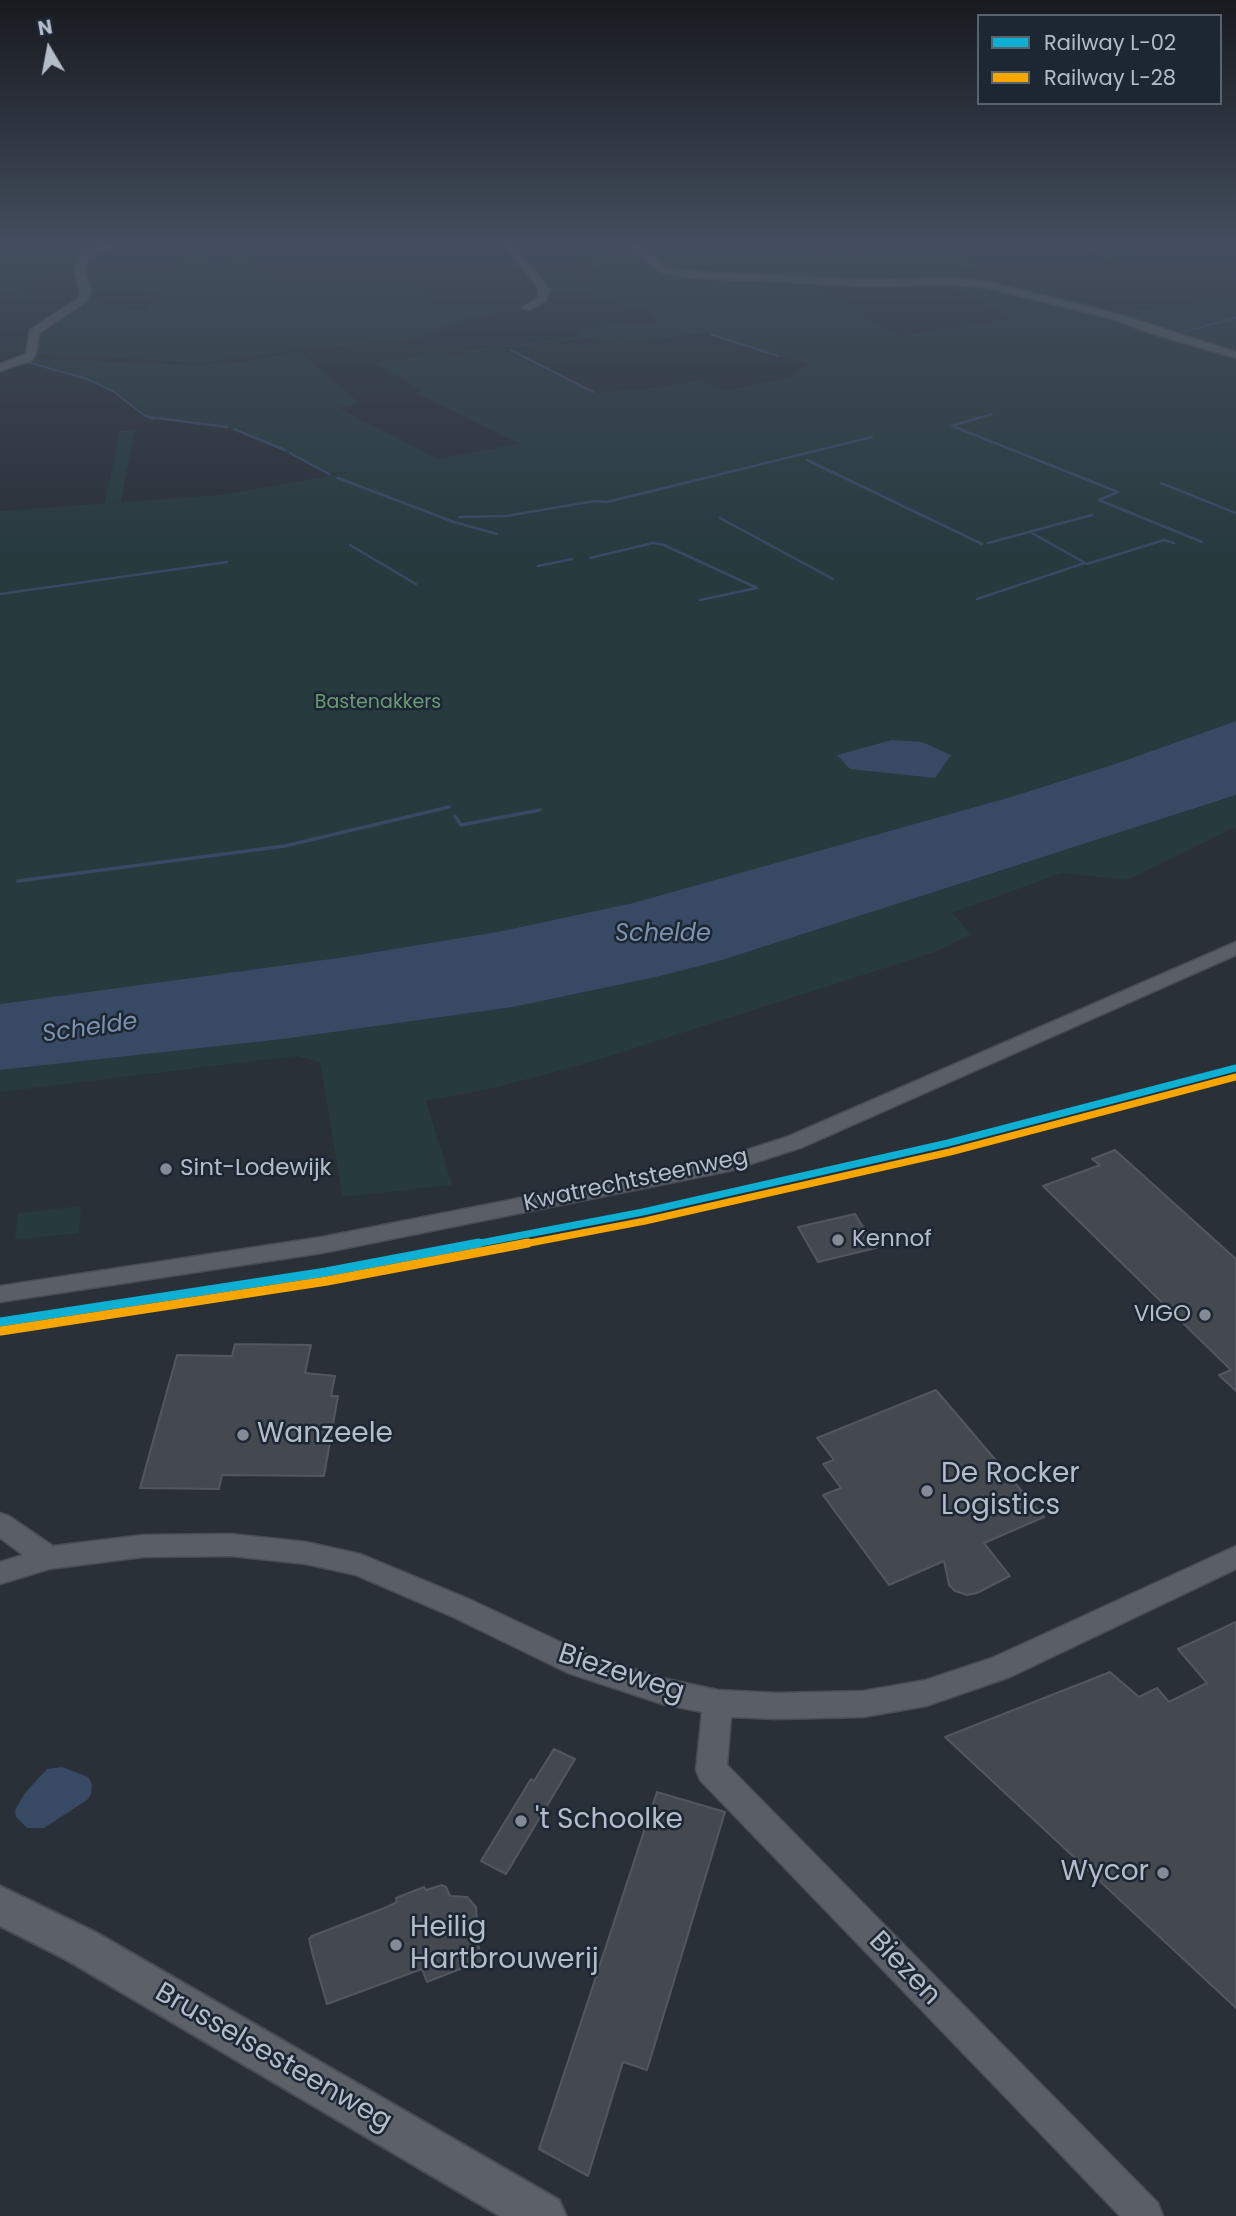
<!DOCTYPE html>
<html>
<head>
<meta charset="utf-8">
<style>
  body { margin:0 }
  #map { position:relative; width:1236px; height:2216px; overflow:hidden; background:#2a3038; font-family:Poppins,sans-serif }
  canvas { display:block }
  .legend { position:absolute; left:977px; top:14px; width:245px; height:91px; box-sizing:border-box; background:#1d2633; border:2px solid #59626f; margin:0; padding:9px 12px; list-style:none; font-size:21px; color:#b4bcc9 }
  .legend li { display:flex; align-items:center; gap:14px; height:35px }
  .legend b { width:35px; border:2px solid #59626f }
  .north { position:absolute; left:14px; top:14px; width:70px; height:70px; -webkit-text-stroke:5px #1d2633; paint-order:stroke; rotate:350deg; font-size:19px; font-weight:700; line-height:28px; text-align:center; color:#b4bcc9 }
  .north::after { content:''; display:block; margin:auto; width:24px; height:32px; background:#b4bcc9; clip-path:polygon(50% 0,100% 100%,50% 72%,0 100%) }
</style>
</head>
<body>
<div id="map">
<canvas width="1236" height="2216"></canvas>
<ul class="legend">
<li><b style="height:9px;background:#0dafd3"></b>Railway L-02</li>
<li><b style="height:9px;background:#f7a600"></b>Railway L-28</li>
</ul>
<div class="north">N</div>
</div>
<script>
const context = document.querySelector('canvas').getContext('2d');
context.lineJoin = 'round';
function fillPath(path, color) { context.fillStyle = color; context.fill(path, 'evenodd'); }
const toPath = rows => new Path2D(rows.map(r => 'M' + r).join(''));
function trace(path, color, width, dash) { context.strokeStyle = color; context.lineWidth = width; context.lineCap = dash ? 'butt' : 'round'; context.setLineDash(dash || []); context.stroke(path); }
function write(font, color, halo, rows, align = 'center') {
  context.font = font + ' Poppins,sans-serif'; context.lineWidth = 5; context.setLineDash([]); context.textBaseline = 'middle'; context.strokeStyle = halo; context.fillStyle = color; for (const [text, x, y, turn = 0] of rows) {
    context.save(); context.translate(x, y); context.rotate((+turn || 0) * Math.PI / 180); context.textAlign = isNaN(turn) ? turn : align; if (halo) context.strokeText(text, 0, 0); context.fillText(text, 0, 0); context.restore();
  }
}
fillPath(toPath([
  [0,248,2,251,107,248,90,253,76,271,12,276,26,276,25,299,18,299,18,293,0,295],
  [191,248,212,248,209,252,213,253,206,266,216,266,220,260,228,260,235,250,256,250,243,276,350,285,421,283,429,305,477,304,497,313,459,321,412,340,306,349,201,363,38,353,35,334,87,299,102,300,96,307,148,310,151,303,160,301,159,295,144,295,146,292,98,291,95,296,88,297,84,278,167,278,176,275],
  [574,248,603,249,640,255,664,271,809,282,898,336,1011,319,945,282,969,283,1086,313,1094,311,1013,289,1029,285,1117,312,1115,314,1236,297,1236,721,1118,763,1014,796,633,903,497,932,345,957,0,1004,0,511,223,495,349,472,329,473,243,430,151,417,130,401,98,382,31,363,37,359,192,365,241,362,300,352,359,403,339,408,438,459,519,444,414,392,421,390,373,362,402,360,440,350,452,355,512,349,597,393,655,388,701,380,727,391,790,377,810,364,750,348,710,332,618,345,588,338,472,353,451,352,581,336,577,330,590,327,658,323,645,306,620,305,617,300,599,301,596,295,548,295,548,291,528,266,535,266,543,274,572,274,572,279,608,280],
  [702,248,801,248,810,255,897,248,950,248,977,262,952,279,899,282,698,275,665,269,644,253,707,252],
  [1082,248,1138,248,1154,254,1109,258,1101,258],
  [135,430,121,502,105,503,120,431],
  [1236,795,1236,827,1127,880,1062,873,952,913,971,934,935,952,588,1063,494,1088,426,1101,452,1185,343,1197,320,1062,297,1056,0,1092,0,1070,283,1039,513,1007,656,977,719,961],
  [81,1206,79,1233,15,1240,18,1213]
]), '#273a3e');
fillPath(toPath([
  [1236,721,1236,795,719,961,656,977,513,1007,283,1039,0,1070,0,1004,345,957,497,932,633,903,1014,796,1118,763],
  [892,740,922,742,951,755,935,778,850,769,837,755],
  [62,1767,88,1777,92,1784,91,1794,87,1800,44,1828,27,1828,16,1817,15,1810,25,1793,47,1769]
]), '#384963');
trace(toPath([
  [34,248,88,248],
  [710,334,778,356],
  [1175,334,1236,318],
  [511,350,593,392],
  [27,362,87,379,113,391,144,415,154,419],
  [975,419,992,414]
]), '#384963', 2);
trace(toPath([
  [149,417,227,427],
  [981,417,952,426,1118,492,1099,500,1202,542],
  [234,429,285,450],
  [290,453,329,474],
  [807,460,982,544],
  [338,478,454,522,497,534],
  [1161,483,1236,513],
  [459,517,506,516,595,501,607,502,872,437],
  [720,518,833,579],
  [1030,532,1087,564,1164,540,1174,543],
  [988,543,1092,515],
  [350,545,416,584],
  [590,558,653,543,664,545,757,588,700,600],
  [538,566,572,559],
  [0,594,227,562],
  [977,599,1085,563]
]), '#384963', 2.5);
trace(toPath([
  [455,816,461,825,540,810],
  [18,881,285,846,449,807]
]), '#384963', 3.5);
const building = toPath([
  [1115,1150,1236,1259,1236,1391,1219,1375,1231,1370,1043,1186,1100,1165,1092,1159,1115,1150],
  [855,1214,876,1248,818,1262,798,1227,855,1214],
  [235,1344,311,1345,305,1373,335,1376,331,1396,338,1396,324,1476,222,1475,219,1489,140,1488,177,1355,232,1356,235,1344],
  [936,1390,1044,1517,984,1543,1010,1576,977,1593,967,1595,955,1591,949,1585,944,1561,889,1585,823,1495,841,1488,823,1464,834,1460,817,1438,936,1390],
  [1236,1622,1236,2008,945,1737,1110,1672,1139,1697,1157,1688,1169,1702,1207,1683,1178,1649,1236,1622],
  [554,1749,575,1759,506,1874,481,1861,531,1779,534,1781,554,1749],
  [657,1792,725,1812,647,2070,623,2062,588,2176,539,2149,657,1792],
  [442,1885,446,1887,450,1896,467,1897,476,1907,477,1921,472,1927,483,1960,427,1982,422,1969,327,2004,313,1956,309,1939,312,1936,387,1907,397,1902,396,1898,424,1887,426,1890,442,1885]
]);
fillPath(building, '#444950');
trace(building, '#52575f', 2);
const minor = toPath([
  [99,248,113,248,92,256,86,262,85,272,90,289,87,301,39,333,36,354,32,360,0,371,0,364,26,354,30,330,79,298,80,289,75,272,77,261,86,252,99,248],
  [507,248,516,248,549,289,546,301,530,310,522,308,538,298,539,289,507,248],
  [631,248,641,248,667,268,681,271,867,280,952,278,988,282,1121,315,1236,352,1236,358,1150,333,1113,319,988,288,952,284,867,286,681,277,661,272,631,248],
  [1236,942,1236,955,803,1147,729,1171,322,1253,0,1302,0,1286,322,1237,718,1159,787,1137,1236,942],
  [0,1513,9,1516,53,1546,143,1535,231,1534,306,1542,360,1554,471,1600,586,1654,662,1678,718,1690,777,1693,863,1691,926,1680,992,1658,1236,1546,1236,1569,1010,1677,926,1706,863,1717,777,1719,731,1717,727,1765,1158,2203,1163,2216,1120,2216,700,1780,696,1770,702,1712,662,1704,568,1673,451,1616,356,1575,306,1564,231,1556,143,1557,49,1569,0,1584,0,1562,23,1555,0,1538,0,1513]
]);
const major = toPath([
  [0,1886,95,1932,559,2200,566,2216,500,2216,67,1960,0,1926,0,1886]
]);
trace(minor, '#484c53', 3);
trace(major, '#484c55', 4);
fillPath(minor, '#5a5e66');
fillPath(major, '#5c6168');
trace(toPath([
  [470,1245,643,1212,948,1143,1236,1068]
]), '#0dafd3', 7);
trace(toPath([
  [0,1322,326,1272,479,1243]
]), '#0dafd3', 9);
trace(toPath([
  [519,1245,645,1221,950,1152,1236,1077]
]), '#f7a600', 7);
trace(toPath([
  [1,1331,327,1281,528,1243]
]), '#f7a600', 9);
const sky = context.createLinearGradient(0, 0, 0, 558);
sky.addColorStop(0, '#171a1f');
sky.addColorStop(0.44, '#444e5e');
sky.addColorStop(1, '#444e5e00');
context.fillStyle = sky;
context.fillRect(0, 0, 1236, 558);
for (const [x, y, r, color] of [
  [166,1169,7,"#848b96"],
  [838,1240,7,"#848b96"],
  [1205,1315,7,"#848b96"],
  [243,1435,7,"#848b96"],
  [927,1491,7,"#848b96"],
  [521,1821,7,"#848b96"],
  [1163,1873,7,"#848b96"],
  [396,1945,7,"#848b96"]
]) { const dot = new Path2D(); dot.arc(x, y, r, 0, 2 * Math.PI); context.fillStyle = color; context.fill(dot); trace(dot, '#1d2633', 2.5); }
write('19px', '#6b9a76', '#1d2633', [
  ["Bastenakkers",378,703]
]);
write('23px', '#b4bcc9', '#1d2633', [
  ["Sint-Lodewijk",180,1169],
  ["Kennof",852,1240],
  ["VIGO",1191,1315,"right"]
], 'left');
write('23px', '#b4bcc9', '#1d2633', [
  ["Kwatrechtsteenweg",636,1181,-12]
]);
write('italic 24px', '#7c92b1', '#1d2633', [
  ["Schelde",663,935],
  ["Schelde",90,1029,-8]
]);
write('28px', '#b4bcc9', '#1d2633', [
  ["Wanzeele",257,1435],
  ["De Rocker",941,1475],
  ["Logistics",941,1507],
  ["'t Schoolke",535,1821],
  ["Wycor",1149,1873,"right"],
  ["Heilig",410,1929],
  ["Hartbrouwerij",410,1961]
], 'left');
write('28px', '#b4bcc9', '#1d2633', [
  ["Biezeweg",621,1674,18],
  ["Biezen",904,1969,46],
  ["Brusselsesteenweg",273,2058,30]
]);
</script>
</body>
</html>
